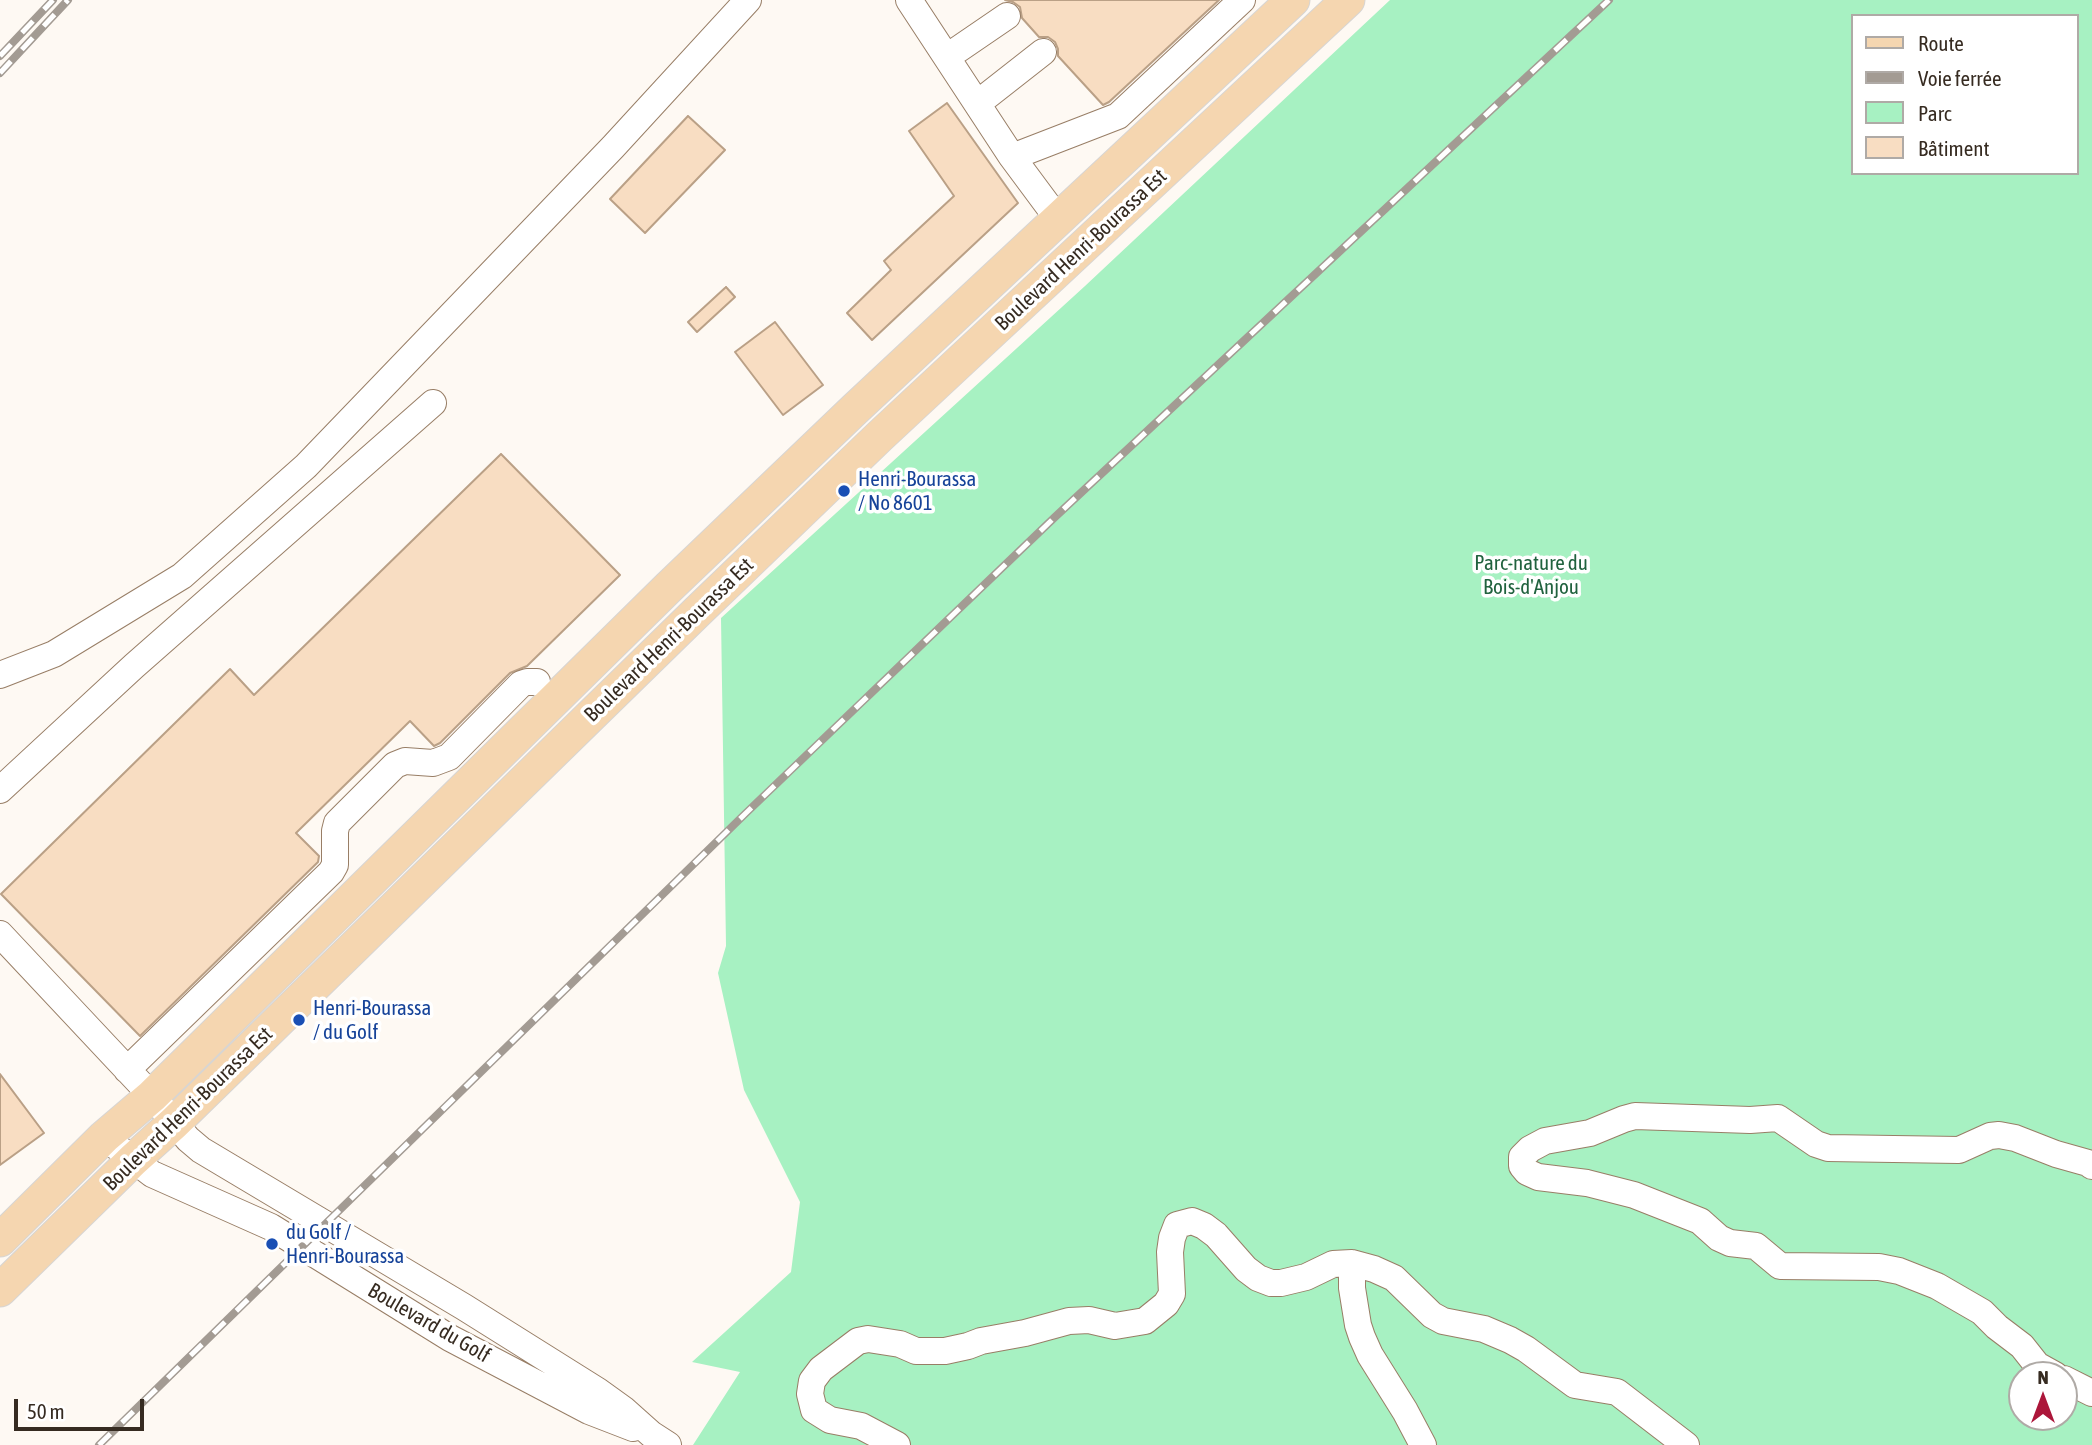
<!DOCTYPE html>
<html>
<head>
<meta charset="utf-8">
<style>
  body { margin:0 }
  #map { position:relative; width:2092px; height:1445px; overflow:hidden; background:#fef9f3; font-family:"Asap Condensed",sans-serif }
  canvas { display:block }
  .legend { position:absolute; left:1851px; top:14px; width:228px; height:161px; box-sizing:border-box; background:#fff; border:2px solid #afaaa6; margin:0; padding:9px 12px; list-style:none; font-size:21px; color:#362b21 }
  .legend li { display:flex; align-items:center; gap:14px; height:35px }
  .legend b { width:35px; border:2px solid #afaaa6 }
  .north { position:absolute; left:2008px; top:1361px; width:70px; height:70px; box-sizing:border-box; background:#fff; border:2px solid #afaaa6; border-radius:50%; rotate:0deg; font-size:19px; font-weight:700; line-height:28px; text-align:center; color:#362b21 }
  .north::after { content:''; display:block; margin:auto; width:24px; height:32px; background:#ac163a; clip-path:polygon(50% 0,100% 100%,50% 72%,0 100%) }
  .scale { position:absolute; left:14px; top:1399px; width:130px; height:32px; box-sizing:border-box; border:4px solid #362b21; border-top:0; padding-left:9px; font-size:21px; line-height:24px; white-space:nowrap; color:#362b21; -webkit-text-stroke:5px #fff; paint-order:stroke }
</style>
</head>
<body>
<div id="map">
<canvas width="2092" height="1445"></canvas>
<ul class="legend">
<li><b style="height:9px;background:#f5d6b0"></b>Route</li>
<li><b style="height:9px;background:#a39b93"></b>Voie ferrée</li>
<li><b style="height:19px;background:#a7f1c2"></b>Parc</li>
<li><b style="height:19px;background:#f8ddc2"></b>Bâtiment</li>
</ul>
<div class="north">N</div>
<div class="scale">50 m</div>
</div>
<script>
const context = document.querySelector('canvas').getContext('2d');
context.lineJoin = 'round';
function fillPath(path, color) { context.fillStyle = color; context.fill(path, 'evenodd'); }
const toPath = rows => new Path2D(rows.map(r => 'M' + r).join(''));
function trace(path, color, width, dash) { context.strokeStyle = color; context.lineWidth = width; context.lineCap = dash ? 'butt' : 'round'; context.setLineDash(dash || []); context.stroke(path); }
function write(font, color, halo, rows, align = 'center') {
  context.font = font + ' "Asap Condensed",sans-serif'; context.lineWidth = 7; context.setLineDash([]); context.textBaseline = 'middle'; context.strokeStyle = halo; context.fillStyle = color; for (const [text, x, y, turn = 0] of rows) {
    context.save(); context.translate(x, y); context.rotate((+turn || 0) * Math.PI / 180); context.textAlign = isNaN(turn) ? turn : align; if (halo) context.strokeText(text, 0, 0); context.fillText(text, 0, 0); context.restore();
  }
}
fillPath(toPath([
  [1390,0,2092,0,2092,1445,693,1445,740,1372,692,1362,791,1272,800,1202,744,1090,718,973,726,946,721,618,1085,286],
  [1852,16,2076,16,2076,173,1852,173],
  [2022,1375,2064,1375,2064,1417,2022,1417]
]), '#a7f1c2');
const building = toPath([
  [1005,0,1219,0,1109,102,1103,105,1058,56,1058,49,1055,42,1048,37,1039,37,1022,18,1020,7,1013,2,1005,0],
  [947,103,1018,203,872,340,847,313,891,270,884,261,954,196,909,131,947,103],
  [688,116,725,150,645,233,610,199,688,116],
  [726,287,735,297,697,332,688,322,726,287],
  [775,322,823,385,783,415,735,352,775,322],
  [501,454,620,575,527,666,510,673,440,743,434,746,410,721,296,833,319,856,318,862,140,1036,1,894,230,669,254,695,501,454],
  [0,1074,44,1133,0,1165,0,1074]
]);
fillPath(building, '#f8ddc2');
trace(building, '#baa086', 2);
const minor = toPath([
  [909,0,1012,157,1118,116,1242,0],
  [947,57,1007,16],
  [978,103,1043,52],
  [1012,157,1058,219],
  [0,675,54,654,182,576,306,466,613,147,748,0],
  [0,790,134,666,433,403],
  [0,934,152,1096,188,1139,201,1150,464,1307,598,1391,623,1409,651,1434,668,1445],
  [127,1070,331,872,335,865,335,831,337,823,395,765,405,761,433,763,449,757,521,684,527,682,537,682],
  [104,1137,152,1174,271,1227,450,1338,589,1411,633,1428],
  [1352,1263,1352,1288,1358,1325,1362,1337,1370,1355,1405,1411,1423,1445],
  [2055,1375,2037,1365,2022,1346,1997,1327,1982,1312,1937,1286,1899,1271,1879,1267,1780,1266,1756,1246,1730,1243,1719,1238,1700,1221,1634,1195,1587,1183,1538,1177,1527,1172,1522,1166,1522,1157,1530,1149,1545,1141,1590,1133,1624,1119,1635,1116,1750,1120,1778,1118,1816,1144,1828,1148,1959,1150,1990,1136,1999,1135,2015,1138,2056,1154,2088,1163,2092,1166],
  [2064,1379,2092,1393],
  [897,1445,861,1426,830,1420,814,1410,810,1394,812,1381,821,1369,858,1341,868,1339,900,1344,916,1351,945,1351,968,1346,981,1341,1025,1333,1069,1321,1089,1320,1115,1326,1145,1321,1166,1304,1172,1294,1170,1252,1172,1238,1177,1225,1192,1221,1204,1226,1216,1235,1246,1269,1258,1278,1271,1283,1281,1283,1306,1277,1333,1264,1352,1263,1374,1269,1394,1278,1432,1315,1443,1321,1484,1329,1510,1340,1526,1349,1575,1385,1617,1392,1686,1445]
]);
const major = toPath([
  [0,1240,104,1137,152,1096,669,587,855,409,1293,0],
  [0,1290,133,1160,174,1123,698,611,880,436,1348,0]
]);
trace(minor, '#987e66', 28);
trace(major, '#d7d5d3', 35);
trace(minor, '#fff', 26);
trace(major, '#f5d6b0', 33);
const rail = toPath([
  [0,56,53,0],
  [0,73,68,0],
  [99,1445,746,813,1055,517,1609,0]
]);
trace(rail, '#a39b93', 8);
trace(rail, '#fff', 5, [16]);
for (const [x, y, r, color] of [
  [844,491,7,"#1a4fb4"],
  [299,1020,7,"#1a4fb4"],
  [272,1244,7,"#1a4fb4"]
]) { const dot = new Path2D(); dot.arc(x, y, r, 0, 2 * Math.PI); context.fillStyle = color; context.fill(dot); trace(dot, '#fff', 2.5); }
write('21px', '#362b21', '#fff', [
  ["Boulevard Henri-Bourassa Est",1081,250,-43],
  ["Boulevard Henri-Bourassa Est",669,640,-44],
  ["Boulevard Henri-Bourassa Est",188,1109,-44],
  ["Boulevard du Golf",429,1323,30]
]);
write('21px', '#164399', '#fff', [
  ["Henri-Bourassa",858,479],
  ["/ No 8601",858,503],
  ["Henri-Bourassa",313,1008],
  ["/ du Golf",313,1032],
  ["du Golf /",286,1232],
  ["Henri-Bourassa",286,1256]
], 'left');
write('21px', '#20623e', '#fff', [
  ["Parc-nature du",1531,563],
  ["Bois-d'Anjou",1531,587]
]);
</script>
</body>
</html>
